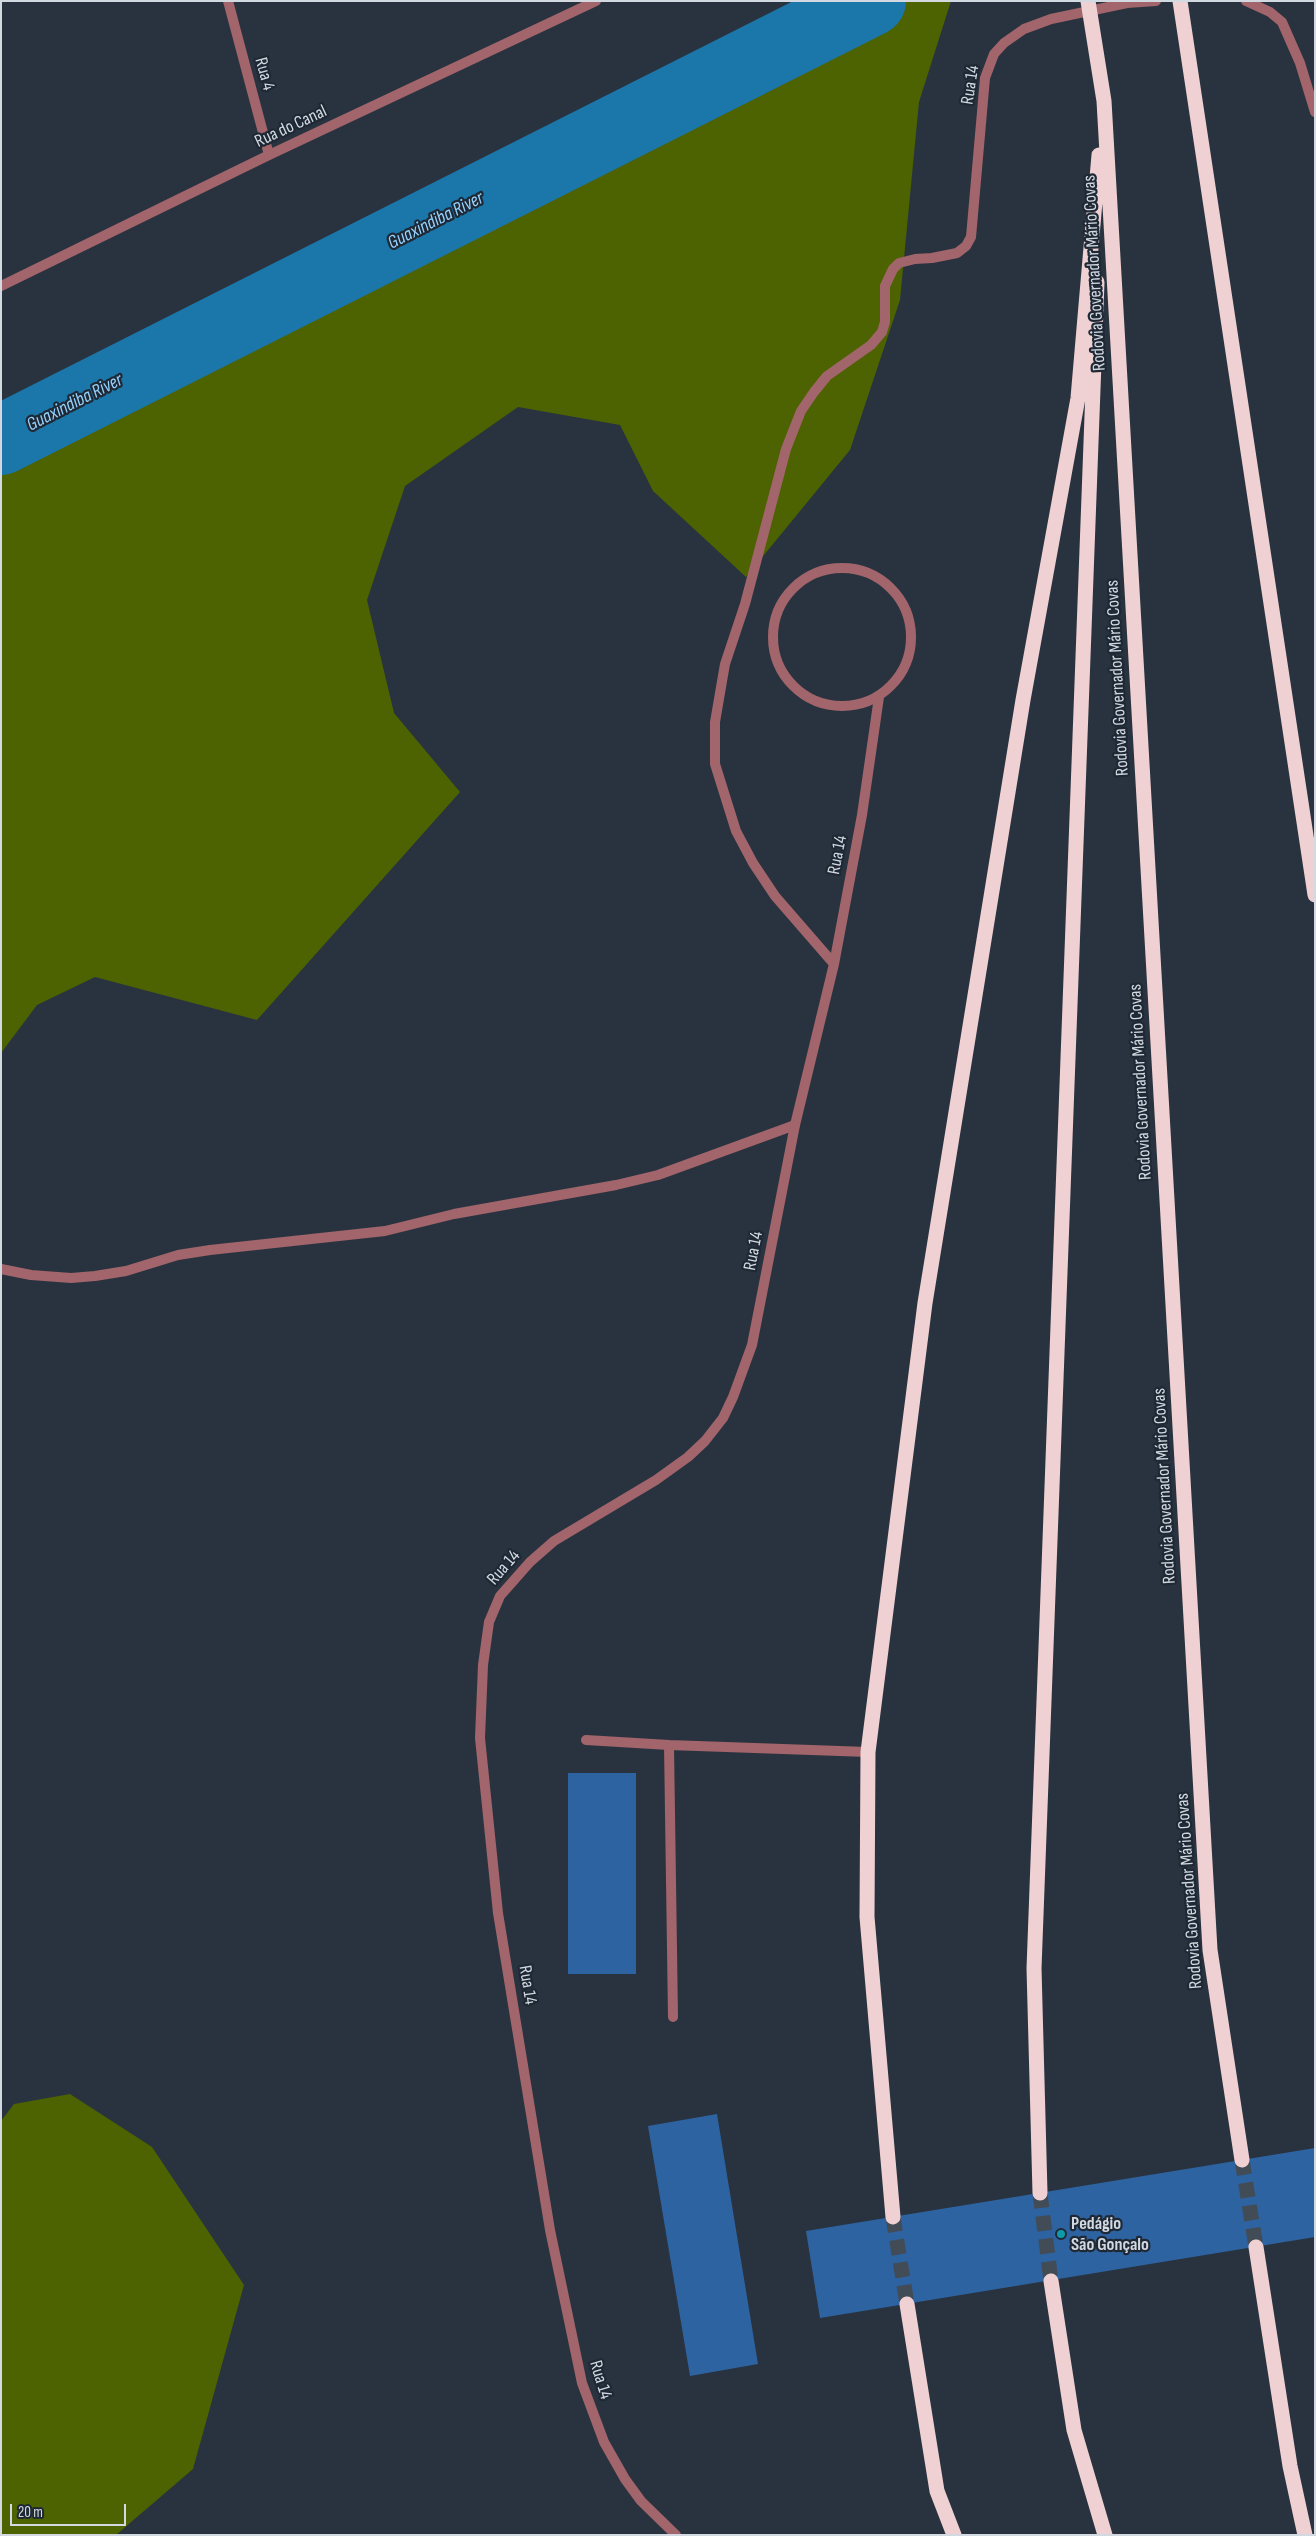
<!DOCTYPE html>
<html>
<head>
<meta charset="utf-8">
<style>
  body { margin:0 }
  #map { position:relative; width:1316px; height:2536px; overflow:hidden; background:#29333f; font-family:"Sofia Sans Condensed",sans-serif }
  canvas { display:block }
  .frame { position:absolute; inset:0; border:2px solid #d2d9e1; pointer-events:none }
  .scale { position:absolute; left:10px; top:2504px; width:116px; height:22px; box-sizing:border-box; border:2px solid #d2d9e1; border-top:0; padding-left:6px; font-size:15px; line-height:18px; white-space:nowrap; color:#d2d9e1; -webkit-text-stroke:4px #1f2935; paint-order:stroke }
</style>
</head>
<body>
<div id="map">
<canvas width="1316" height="2536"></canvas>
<div class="frame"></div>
<div class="scale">20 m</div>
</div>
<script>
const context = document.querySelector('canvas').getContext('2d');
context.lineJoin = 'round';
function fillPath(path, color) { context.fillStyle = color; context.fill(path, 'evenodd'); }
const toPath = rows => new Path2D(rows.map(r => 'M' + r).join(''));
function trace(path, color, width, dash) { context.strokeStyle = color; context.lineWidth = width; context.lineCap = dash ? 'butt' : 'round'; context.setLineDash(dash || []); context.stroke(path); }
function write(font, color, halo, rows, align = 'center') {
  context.font = font + ' "Sofia Sans Condensed",sans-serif'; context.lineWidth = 4.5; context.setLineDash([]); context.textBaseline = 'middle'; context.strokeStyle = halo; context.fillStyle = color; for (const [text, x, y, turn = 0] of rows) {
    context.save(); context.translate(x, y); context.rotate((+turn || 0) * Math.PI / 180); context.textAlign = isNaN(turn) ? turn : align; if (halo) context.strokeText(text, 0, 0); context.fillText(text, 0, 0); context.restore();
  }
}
fillPath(toPath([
  [874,1,951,1,919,102,900,300,850,450,746,577,653,491,620,425,518,407,405,486,367,600,394,713,460,792,257,1020,95,977,37,1005,1,1053,1,442],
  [70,2094,152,2147,244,2285,193,2469,116,2535,1,2535,1,2121,14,2104]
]), '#4d6200');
trace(toPath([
  [1,440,871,1]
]), '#1b76aa', 70);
fillPath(toPath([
  [568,1773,636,1773,636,1974,568,1974],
  [717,2114,758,2364,690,2376,648,2126],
  [1315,2148,1315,2237,820,2318,806,2231]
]), '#2e63a1');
trace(toPath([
  [1242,2160,1256,2247],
  [1040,2193,1051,2281],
  [893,2217,907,2304]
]), '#424c57', 15, [15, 8]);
trace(toPath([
  [1,1269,31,1275,71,1278,95,1276,126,1271,178,1255,210,1250,385,1231,454,1214,616,1185,658,1175,795,1125],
  [586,1740,669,1745],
  [673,2017,669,1745,868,1752]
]), '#a1656b', 10);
trace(toPath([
  [228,1,269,155],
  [1246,1,1270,12,1282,22,1300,63,1315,112],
  [1,286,269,155,596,1],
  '773 637a69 69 0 1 1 138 0a69 69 0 1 1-138 0Z',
  [834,964,775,896,753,863,736,831,715,764,715,722,725,664,745,604,786,449,801,411,814,392,827,376,871,345,882,332,885,322,885,286,893,269,899,263,915,259,932,258,957,253,966,246,971,237,985,78,994,54,1004,43,1024,29,1051,19,1127,3,1156,1],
  [676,2535,641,2501,625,2479,604,2442,582,2383,550,2230,498,1913,480,1738,483,1665,489,1622,500,1596,530,1562,554,1541,656,1480,688,1457,705,1441,723,1418,733,1397,752,1345,795,1125,834,964,862,815,879,697]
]), '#a1656b', 10);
trace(toPath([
  [1088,1,1104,101,1210,1950,1242,2160],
  [1180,1,1315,895],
  [1040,2193,1034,1968,1097,282],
  [893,2217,867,1917,868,1752,925,1303,1023,700,1078,398,1099,155],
  [1256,2247,1290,2466,1305,2535],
  [1051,2281,1074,2430,1105,2535],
  [907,2304,937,2491,954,2535]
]), '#f0d1d3', 15);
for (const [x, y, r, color] of [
  [1061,2234,5,"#0f9aa8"]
]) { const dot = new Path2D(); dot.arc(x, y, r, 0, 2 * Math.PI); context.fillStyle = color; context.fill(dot); trace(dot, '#1f2935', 2); }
write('18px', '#d2d9e1', '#1f2935', [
  ["Rua 4",264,74,75],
  ["Rua 14",971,85,-81],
  ["Rua do Canal",291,127,-25],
  ["Rodovia Governador Mário Covas",1095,273,-93],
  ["Rodovia Governador Mário Covas",1118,678,-93],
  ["Rua 14",838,855,-79],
  ["Rodovia Governador Mário Covas",1141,1082,-93],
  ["Rua 14",754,1251,-79],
  ["Rodovia Governador Mário Covas",1165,1486,-93],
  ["Rua 14",504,1568,-49],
  ["Rodovia Governador Mário Covas",1190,1891,-94],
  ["Rua 14",527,1985,81],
  ["Rua 14",600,2380,73]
]);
write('bold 18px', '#d2d9e1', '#1f2935', [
  ["Pedágio",1071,2224],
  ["São Gonçalo",1071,2245]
], 'left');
write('italic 19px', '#96d2fe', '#1f2935', [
  ["Guaxindiba River",436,221,-27],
  ["Guaxindiba River",75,403,-27]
]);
</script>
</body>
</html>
